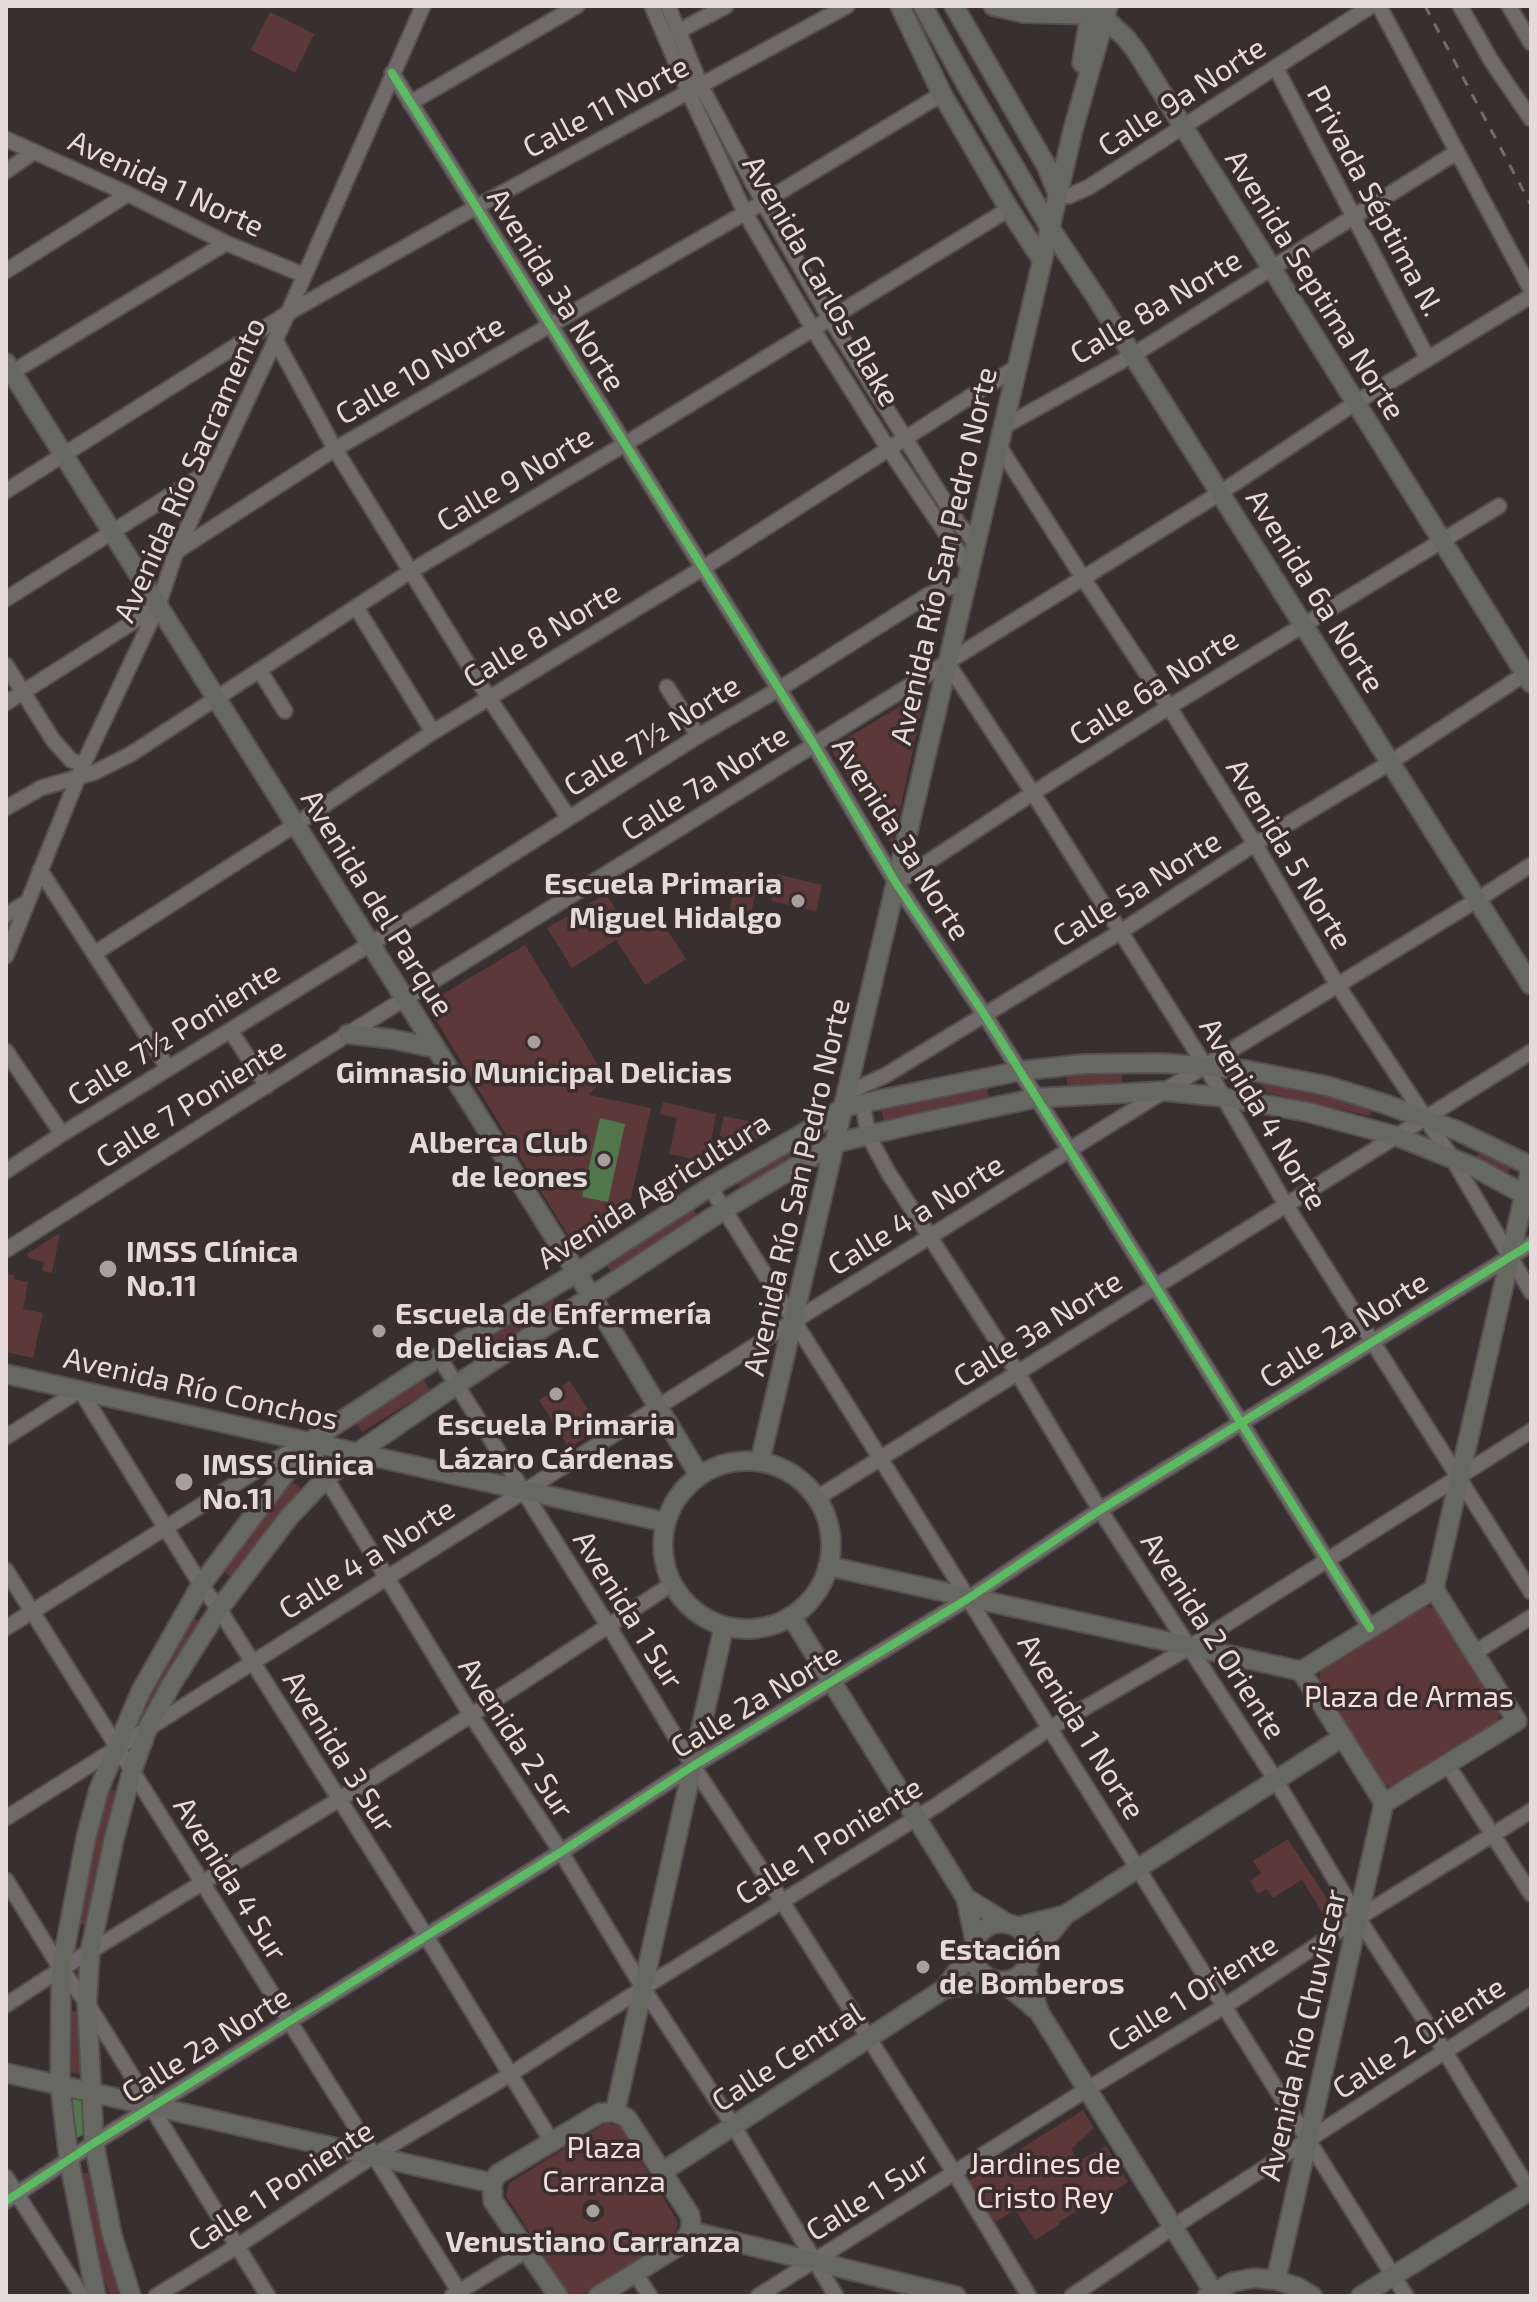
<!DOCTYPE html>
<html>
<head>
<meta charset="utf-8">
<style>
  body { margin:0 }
  #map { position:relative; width:1537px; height:2302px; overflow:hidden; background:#383030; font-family:"Exo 2",sans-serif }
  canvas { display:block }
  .frame { position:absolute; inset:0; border:8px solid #e4dada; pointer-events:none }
</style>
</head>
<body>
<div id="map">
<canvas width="1537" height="2302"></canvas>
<div class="frame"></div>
</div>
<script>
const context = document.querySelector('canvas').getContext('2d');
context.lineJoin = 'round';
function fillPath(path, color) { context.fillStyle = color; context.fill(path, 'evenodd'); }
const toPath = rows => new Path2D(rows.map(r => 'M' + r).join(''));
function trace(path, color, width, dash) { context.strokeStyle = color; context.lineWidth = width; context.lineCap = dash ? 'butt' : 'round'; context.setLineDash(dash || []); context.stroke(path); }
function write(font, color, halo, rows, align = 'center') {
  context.font = font + ' "Exo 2",sans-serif'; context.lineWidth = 7; context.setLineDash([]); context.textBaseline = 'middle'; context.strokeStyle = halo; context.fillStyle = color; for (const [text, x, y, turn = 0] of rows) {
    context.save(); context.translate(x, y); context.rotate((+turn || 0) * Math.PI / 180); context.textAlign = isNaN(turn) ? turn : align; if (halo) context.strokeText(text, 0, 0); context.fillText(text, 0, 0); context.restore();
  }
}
fillPath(toPath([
  [270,12,314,34,295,73,251,50],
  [926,691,892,846,830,748],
  [777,874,822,885,816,911,771,901],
  [737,877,758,882,749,921,728,916],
  [606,894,629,931,657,914,686,959,645,985,616,940,572,968,547,928],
  [525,945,605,1076,589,1095,651,1108,626,1220,577,1250,426,1004],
  [1122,1064,1122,1089,1067,1089,1067,1070],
  [985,1079,989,1098,884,1121,881,1107],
  [1262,1079,1373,1104,1370,1116,1259,1091],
  [663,1102,716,1114,707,1162,669,1154,677,1118,660,1114],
  [724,1116,766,1125,770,1131,716,1164,716,1151],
  [787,1141,797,1156,743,1191,733,1177],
  [1483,1146,1514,1163,1507,1175,1476,1158],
  [691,1207,698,1217,611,1272,605,1262],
  [60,1233,52,1273,42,1271,44,1262,29,1258,27,1254],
  [7,1274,14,1275,14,1279,28,1282,23,1309,43,1313,33,1358,6,1352],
  [549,1295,557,1307,476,1360,468,1347],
  [422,1377,430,1390,362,1432,354,1419],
  [570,1381,600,1428,569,1448,539,1400],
  [290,1480,301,1488,232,1578,221,1569],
  [1421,1605,1437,1609,1500,1711,1497,1723,1396,1788,1380,1784,1318,1683,1321,1671],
  [191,1617,201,1622,153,1705,143,1699],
  [104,1788,119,1791,91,1926,74,1923],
  [1288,1839,1336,1913,1326,1919,1302,1880,1273,1898,1267,1889,1258,1894,1250,1881,1261,1873,1253,1861],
  [68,2010,78,2012,80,2074,69,2072],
  [1083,2110,1094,2128,1071,2149,1079,2161,1106,2146,1128,2182,1100,2201,1095,2195,1075,2207,1077,2211,1059,2222,1060,2224,1035,2240,1015,2210,995,2222,969,2181],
  [606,2123,620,2126,678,2222,675,2234,582,2296,568,2293,506,2196,509,2183],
  [589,2200,597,2200,604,2208,604,2215,595,2222,588,2221,582,2216,583,2205],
  [91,2172,123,2288,113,2296,110,2296,97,2261,80,2174]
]), '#5c3839');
fillPath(toPath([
  [600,1118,625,1124,608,1202,582,1197],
  [67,2098,82,2098,86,2133,74,2140]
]), '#51764c');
const minor = toPath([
  [652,6,689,93,745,213,813,329,888,448,970,569],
  [668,6,701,86,763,202,830,319,905,438,958,523,976,543],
  [1379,6,1531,290],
  [1460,6,1492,62,1531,119],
  [1509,6,1531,43],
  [677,32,726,6],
  [1276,68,1428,359],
  [392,73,814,745,896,883,984,1014,1370,1628],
  [410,103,577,6],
  [6,139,128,194,226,243,304,275],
  [6,171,34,152],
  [1057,195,1069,196,1089,187,1371,6],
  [6,271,128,194],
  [275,339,335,449,489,698,569,818],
  [6,376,226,243],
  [1003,427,1133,355,1457,152],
  [999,446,1083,578,1169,707,1255,844,1338,986,1452,1158,1531,1292],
  [6,491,288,313,476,207,847,6],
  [177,551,335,449,745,213,942,94],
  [6,599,215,467],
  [356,607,433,732],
  [948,664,1033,793,1206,1067,1286,1205,1531,1592],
  [6,665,53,740,71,760,83,765],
  [260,671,285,711],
  [667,687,698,736],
  [6,703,158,606],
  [6,808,41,788,95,772,131,754,411,571,625,444,1009,209],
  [40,870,168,1068],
  [896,883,1033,793,1169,707,1499,506],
  [6,915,27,902],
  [95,953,295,825,433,732,703,568,1018,366],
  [6,956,83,765,158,606,176,552,288,313,423,6],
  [230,1030,267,1086],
  [6,1051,62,1134],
  [847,1093,886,1075,1120,932,1255,844,1391,762,1531,670],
  [863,1104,868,1135,888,1172,1017,1372,1100,1510,1275,1779,1358,1918,1444,2050,1531,2193],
  [6,1171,62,1134,393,930,698,736,779,689,928,595,943,589,966,584],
  [710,1187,1406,2296],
  [6,1250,348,1034,1220,493,1355,403,1531,296],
  [439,1357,614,1635,693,1766,776,1892,962,2185,1029,2296],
  [6,1437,80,1390,201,1585,219,1609,426,1936,552,2142],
  [817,1498,1531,1052],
  [6,1570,462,2296],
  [6,1628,267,1464,309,1442,326,1478,471,1715,561,1852,643,1988,733,2125,836,2296],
  [1474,1653,1531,1617],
  [1447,1764,1531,1894],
  [6,1818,794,1321,1164,1091,1477,900,1531,865],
  [6,1880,61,1969,87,2003,268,2296],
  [6,2005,61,1969,338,1800,518,1685,672,1584],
  [6,2177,82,2296],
  [6,2201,94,2143,561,1852,693,1766,969,1598,1100,1510,1531,1244],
  [635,2273,650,2296],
  [156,2296,236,2247,373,2156,511,2074,643,1988,937,1805,1050,1728,1190,1647,1531,1431],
  [452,2296,527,2250],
  [758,2296,1086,2090,1225,2006,1358,1918,1531,1811],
  [1072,2296,1173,2227,1531,1996]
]);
const major = toPath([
  [900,6,942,94,1009,209,1042,260],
  [923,6,962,77,1050,228,1096,297,1531,985],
  [954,6,1047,167,1057,192],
  [993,6,1023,13,1097,15,1104,18,1125,37,1136,51,1531,683],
  [1082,63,1091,6],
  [6,363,592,1297,699,1475],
  [348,1034,392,1039,435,1048],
  [6,1374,665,1522],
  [760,1461,1073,130,1108,6],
  '663 1545a84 84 0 1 1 168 0a84 84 0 1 1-168 0Z',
  [828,1566,1301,1671],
  [1434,1589,1517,1721,1384,1803,1301,1671,1434,1589],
  [1434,1589,1531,1166],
  [791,1616,966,1898],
  [1065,1915,1343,1737],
  '973 1952a29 29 0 1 1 58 0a29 29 0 1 1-58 0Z',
  [1017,1927,1065,1915,1031,1957],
  [975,1941,966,1898,1008,1924],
  [973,1950,944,1989,993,1980],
  [1003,1982,1039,2012,1026,1970],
  [1039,2012,1213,2291],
  [6,2073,492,2183],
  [615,2112,724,1626],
  [662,2172,944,1989],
  [690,2231,956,2296],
  [1276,2280,1384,1803],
  [96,2296,69,2160,60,2085,61,1969,86,1838,99,1789,141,1691,201,1585,309,1442,471,1336,576,1273,710,1187,821,1123,844,1107,1020,1071,1084,1064,1163,1063,1246,1070,1328,1086,1385,1104,1458,1131,1531,1166],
  [131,2296,112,2235,94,2143,87,2003,90,1952,114,1839,132,1771,148,1727,174,1680,219,1609,289,1517,326,1478,357,1453,456,1385,725,1209,835,1143,915,1124,1036,1098,1164,1091,1222,1097,1307,1112,1396,1136,1476,1168,1531,1198],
  [558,2296,493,2201,492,2183,498,2174,600,2113,615,2112,627,2118,690,2215,691,2222,690,2231,682,2244,598,2296],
  [1207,2296,1233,2282,1254,2278,1276,2280,1297,2287,1312,2296],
  [1361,2296,1531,2190]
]);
trace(minor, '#574f4f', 18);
trace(major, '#574f4f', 22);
trace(minor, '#706b6b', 14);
trace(major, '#686863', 18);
trace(toPath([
  [1425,6,1531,205]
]), '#736c6c', 3, [10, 10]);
trace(toPath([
  [392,73,814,745,896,883,984,1014,1370,1628],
  [6,2201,94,2143,561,1852,693,1766,969,1598,1100,1510,1531,1244]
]), '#5cba63', 8);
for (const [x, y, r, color] of [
  [798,901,8,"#a89e9e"],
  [534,1042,8,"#a89e9e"],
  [604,1160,8,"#a89e9e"],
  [108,1269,10,"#a89e9e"],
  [379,1331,8,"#a89e9e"],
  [556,1394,8,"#a89e9e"],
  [184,1482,10,"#a89e9e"],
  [923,1967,8,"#a89e9e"],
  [593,2211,8,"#a89e9e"]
]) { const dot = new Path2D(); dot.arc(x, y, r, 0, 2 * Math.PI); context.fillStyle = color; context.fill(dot); trace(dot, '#3b2d2c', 3); }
write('30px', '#e4dada', '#3b2d2c', [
  ["Calle 9a Norte",1182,97,-33],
  ["Calle 11 Norte",606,107,-28],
  ["Avenida 1 Norte",166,184,25],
  ["Privada Séptima N.",1375,201,62],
  ["Avenida Carlos Blake",821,281,60],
  ["Avenida Septima Norte",1315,285,58],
  ["Avenida 3a Norte",556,290,58],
  ["Calle 8a Norte",1156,307,-31],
  ["Calle 10 Norte",420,370,-30],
  ["Avenida Río Sacramento",190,470,-66],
  ["Calle 9 Norte",515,479,-31],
  ["Avenida Río San Pedro Norte",944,556,-77],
  ["Avenida 6a Norte",1315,591,58],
  ["Calle 8 Norte",542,635,-31],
  ["Calle 6a Norte",1154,687,-32],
  ["Calle 7½ Norte",652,736,-32],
  ["Calle 7a Norte",705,783,-32],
  ["Avenida 3a Norte",901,839,58],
  ["Avenida 5 Norte",1289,854,59],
  ["Calle 5a Norte",1137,889,-32],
  ["Avenida del Parque",377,903,58],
  ["Calle 7½ Poniente",174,1034,-32],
  ["Calle 7 Poniente",191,1103,-32],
  ["Avenida 4 Norte",1263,1114,59],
  ["Avenida Río San Pedro Norte",797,1187,-77],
  ["Avenida Agricultura",654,1191,-32],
  ["Calle 4 a Norte",916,1215,-32],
  ["Calle 3a Norte",1038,1329,-32],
  ["Calle 2a Norte",1344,1330,-32],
  ["Avenida Río Conchos",201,1389,13],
  ["Calle 4 a Norte",367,1559,-32],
  ["Avenida 1 Sur",628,1610,58],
  ["Avenida 2 Oriente",1213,1636,57],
  ["Calle 2a Norte",756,1701,-31],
  ["Avenida 1 Norte",1081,1727,58],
  ["Avenida 2 Sur",516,1738,57],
  ["Avenida 3 Sur",339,1752,58],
  ["Calle 1 Poniente",829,1841,-32],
  ["Avenida 4 Sur",230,1879,58],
  ["Calle 1 Oriente",1193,1993,-32],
  ["Avenida Río Chuviscar",1303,2035,-77],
  ["Calle 2 Oriente",1419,2038,-33],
  ["Calle 2a Norte",206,2045,-32],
  ["Calle Central",788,2057,-33],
  ["Calle 1 Poniente",281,2186,-33],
  ["Calle 1 Sur",868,2197,-32]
]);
write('bold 30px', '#e4dada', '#3b2d2c', [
  ["Escuela Primaria",782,884,"right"],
  ["Miguel Hidalgo",782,918,"right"],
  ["Gimnasio Municipal Delicias",534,1073,"center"],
  ["Alberca Club",588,1143,"right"],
  ["de leones",588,1177,"right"],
  ["IMSS Clínica",126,1252],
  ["No.11",126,1286],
  ["Escuela de Enfermería",395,1314],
  ["de Delicias A.C",395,1348],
  ["Escuela Primaria",556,1425,"center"],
  ["Lázaro Cárdenas",556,1459,"center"],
  ["IMSS Clinica",202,1465],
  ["No.11",202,1499],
  ["Estación",939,1950],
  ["de Bomberos",939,1984],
  ["Venustiano Carranza",593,2242,"center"]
], 'left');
write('30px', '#f2dedd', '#3b2d2c', [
  ["Plaza de Armas",1409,1697],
  ["Plaza",604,2148],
  ["Carranza",604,2182],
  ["Jardines de",1045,2164],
  ["Cristo Rey",1045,2198]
]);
</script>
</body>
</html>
